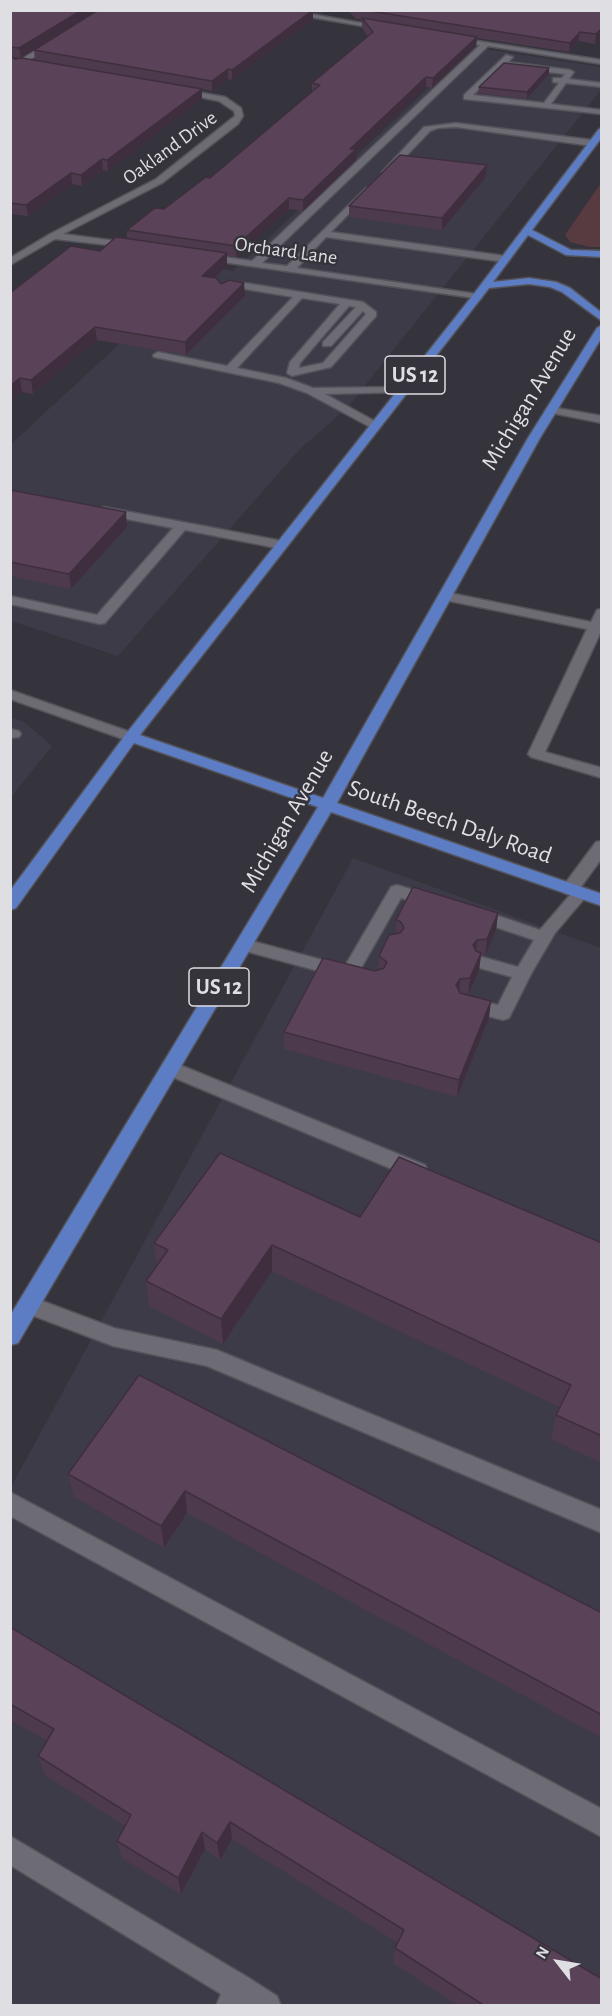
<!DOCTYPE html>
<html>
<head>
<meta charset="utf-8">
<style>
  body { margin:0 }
  #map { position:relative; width:612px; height:2016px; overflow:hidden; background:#35333b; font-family:"Alegreya Sans",sans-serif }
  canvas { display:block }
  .frame { position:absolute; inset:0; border:12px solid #dfdee3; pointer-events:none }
  .north { position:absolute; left:528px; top:1932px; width:60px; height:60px; -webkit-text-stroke:4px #35333b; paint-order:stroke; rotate:301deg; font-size:16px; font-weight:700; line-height:24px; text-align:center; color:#dfdee3 }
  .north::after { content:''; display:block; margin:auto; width:21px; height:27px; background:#dfdee3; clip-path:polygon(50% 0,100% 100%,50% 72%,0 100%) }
</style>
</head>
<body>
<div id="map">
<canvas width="612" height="2016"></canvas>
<div class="frame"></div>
<div class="north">N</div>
</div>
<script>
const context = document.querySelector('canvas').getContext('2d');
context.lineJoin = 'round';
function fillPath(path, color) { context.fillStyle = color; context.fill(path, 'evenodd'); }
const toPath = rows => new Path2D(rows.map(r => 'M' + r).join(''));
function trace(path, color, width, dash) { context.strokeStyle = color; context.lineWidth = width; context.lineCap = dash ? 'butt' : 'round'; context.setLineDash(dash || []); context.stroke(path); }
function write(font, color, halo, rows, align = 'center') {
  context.font = font + ' "Alegreya Sans",sans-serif'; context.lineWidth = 5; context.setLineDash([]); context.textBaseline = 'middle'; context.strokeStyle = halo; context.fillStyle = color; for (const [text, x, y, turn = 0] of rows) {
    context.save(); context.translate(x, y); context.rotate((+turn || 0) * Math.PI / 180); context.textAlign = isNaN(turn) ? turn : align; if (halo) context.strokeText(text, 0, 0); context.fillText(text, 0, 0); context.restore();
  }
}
fillPath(toPath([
  [472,47,601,67,601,90,347,408,299,450,118,656,11,621,11,444,204,266,233,271],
  [11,717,24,722,52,746,11,797],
  [353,858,601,948,601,2005,11,2006,11,1487]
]), '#3e3b49');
fillPath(toPath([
  [601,183,601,247,589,247,570,242,565,235]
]), '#583a41');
const minor = toPath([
  [269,10,288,10,390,28,386,30,269,10],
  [451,37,602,60,602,64,488,46,262,263,287,266,366,188,370,191,369,193,331,232,505,256,510,259,505,262,326,237,297,268,477,294,482,297,481,299,201,259,199,257,204,254,252,261,480,45,451,41,451,37],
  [53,40,60,42,10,71,10,66,53,40],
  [506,55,513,57,508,62,570,70,574,72,569,79,602,83,602,87,566,83,551,104,602,110,602,114,464,99,464,95,506,55],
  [503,67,565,74,562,78,553,78,553,82,559,83,544,103,473,95,503,67],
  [175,88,225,97,241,108,243,116,238,124,162,183,63,234,132,243,137,246,135,248,55,239,10,265,10,258,50,234,156,179,235,116,234,111,219,101,175,92,175,88],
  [456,123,592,140,596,143,592,146,456,127,438,128,430,131,389,174,382,172,424,127,456,123],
  [245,283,363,302,376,312,376,316,331,367,292,376,287,373,290,362,340,304,302,298,237,368,286,378,313,388,408,387,408,391,404,392,325,394,380,424,380,428,372,428,307,393,279,383,154,357,153,355,158,352,227,366,293,297,245,289,232,289,223,295,218,292,225,284,245,283],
  [349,306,356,307,323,342,323,346,331,346,363,311,366,314,323,363,299,368,300,363,349,306],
  [551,407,602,416,602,423,547,412,545,410,551,407],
  [104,507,282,541,288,545,282,549,185,530,105,623,100,624,10,604,10,596,97,615,173,528,100,514,98,511,100,508,104,507],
  [445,592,591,622,597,610,602,609,602,629,545,752,602,768,602,778,531,757,528,754,587,629,440,599,438,596,440,593,445,592],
  [10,690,136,734,138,737,136,740,126,740,10,699,10,690],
  [10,729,19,731,21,734,19,737,10,738,10,729],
  [602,841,602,858,580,888,587,889,589,893,555,933,531,974,509,1018,503,1020,461,1009,458,1004,461,999,467,998,498,1005,512,977,476,967,473,963,476,959,482,957,518,967,534,940,469,918,467,914,469,910,475,908,540,930,570,895,564,893,562,889,564,885,596,842,602,841],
  [397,885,437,897,439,901,437,905,431,907,401,898,356,977,344,978,238,949,235,945,238,941,244,939,345,966,391,887,397,885],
  [170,1061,425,1165,428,1171,425,1177,418,1179,411,1177,163,1073,161,1068,163,1063,170,1061],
  [29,1296,114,1328,217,1350,602,1510,602,1533,207,1366,113,1346,21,1311,18,1305,21,1299,29,1296],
  [10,1492,602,1809,602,1837,10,1516,10,1492],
  [10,1836,249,1978,277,1996,281,2006,216,2006,221,1994,10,1865,10,1836]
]);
const major = toPath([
  [599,129,602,129,602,137,532,230,571,250,602,251,602,257,566,255,528,235,493,282,529,278,556,282,570,288,602,313,602,321,562,292,550,287,529,284,489,288,140,735,323,798,528,438,597,328,602,325,602,337,540,438,337,803,602,894,602,906,331,812,18,1343,10,1345,10,1316,318,807,134,743,16,908,10,910,10,891,126,734,473,295,599,129]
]);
trace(minor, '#535258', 3);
trace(major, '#535258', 3);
fillPath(minor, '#6d6b74');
fillPath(major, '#5c7dc4');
fillPath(toPath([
  [10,10,98,10,21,58,11,57,15,59,35,60,34,50,98,10,326,10,322,13,313,12,313,20,232,80,228,79,212,91,202,89,202,99,108,171,103,170,82,186,72,184,28,216,11,214],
  [348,10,602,10,602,36,595,44,578,41,569,52,477,38,476,46,432,88,426,87,356,153,356,160,303,211,289,209,236,257,227,256,227,266,215,278,221,284,245,296,186,355,97,340,33,394,22,392,10,402,10,293,100,251,127,239,127,230,164,209,210,178,312,92,312,83,368,36,362,28,362,20,355,18],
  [549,74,527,99,478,93,479,87],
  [487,165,486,177,442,230,349,217,349,206],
  [10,490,127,527,71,589,10,576],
  [498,913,496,930,485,956,481,956,479,970,468,995,489,1018,457,1097,284,1049,284,1032,375,971,378,970,379,956,396,934,396,920],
  [360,1217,602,1243,602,1463,551,1439,556,1415,560,1407,272,1271,223,1344,149,1306,146,1281,157,1265,154,1243],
  [139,1375,602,1613,602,1738,187,1513,164,1548,74,1497,68,1474],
  [10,1627,602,2006,459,2006,393,1963,395,1948,398,1943,232,1839,220,1860,205,1849,181,1894,122,1858,117,1841,125,1826,45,1775,38,1756,47,1741,10,1720]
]), '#4d3a4c');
fillPath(toPath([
  [82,10,98,10,21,58,19,48],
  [313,10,313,20,232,80,232,70],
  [602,28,602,36,595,44,596,34],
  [580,32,578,41,569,52,570,43],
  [477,37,476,46,432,88,433,78],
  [549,68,549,74,527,99,527,92],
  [228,69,228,79,212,91,212,81],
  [426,77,426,87,356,153,356,160,303,211,303,200,350,149],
  [202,89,202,99,108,171,107,160],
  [102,159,103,170,82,186,81,175],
  [487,165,486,177,442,230,442,218],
  [71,173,72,184,28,216,26,205],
  [289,198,289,209,236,257,236,246],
  [227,253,227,266,203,289,202,276],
  [244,283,245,296,186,355,185,342],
  [95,327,97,340,33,394,31,380],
  [20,378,22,392,10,402,10,386],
  [126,512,127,527,71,589,69,574],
  [498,913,496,930,485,956,487,939],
  [477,940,475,957,473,945],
  [481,953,479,970,468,995,470,978],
  [460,979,459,996,456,985],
  [491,1001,489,1018,457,1097,459,1080],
  [272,1245,272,1271,223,1344,221,1319],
  [185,1491,187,1513,164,1548,161,1526],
  [230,1822,232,1839,220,1860,217,1843],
  [202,1832,205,1849,181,1894,178,1878]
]), '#3f2f3e');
const building = toPath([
  [10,10,82,10,19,48,10,47,10,10],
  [98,10,313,10,232,70,228,69,212,81,34,50,98,10],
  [364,10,602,10,602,28,596,34,580,32,570,43,364,10],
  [362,18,477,37,433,78,426,77,350,149,356,149,303,200,289,198,236,246,127,230,155,208,164,209,206,177,210,178,320,85,312,83,373,32,362,18],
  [10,56,15,59,22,58,202,89,107,160,102,159,81,175,71,173,26,205,10,203,10,56],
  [504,63,549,68,527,92,479,87,504,63],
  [400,155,487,165,442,218,349,206,400,155],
  [116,237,227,253,202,276,216,278,221,284,229,280,244,283,185,342,95,327,31,380,20,378,10,386,10,293,71,246,100,251,116,237],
  [10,490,126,512,69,574,10,562,10,490],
  [413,887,498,913,487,939,477,940,473,945,476,951,481,953,470,978,460,979,456,985,460,993,491,1001,459,1080,284,1032,323,958,375,971,384,968,387,962,379,956,389,935,400,933,404,928,401,922,396,920,413,887],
  [220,1153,360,1217,399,1157,602,1243,602,1436,556,1415,571,1385,272,1245,221,1319,146,1281,168,1250,154,1243,220,1153],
  [139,1375,602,1613,602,1715,185,1491,161,1526,68,1474,139,1375],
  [10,1627,602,1979,602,2006,485,2006,395,1948,404,1930,230,1822,217,1843,202,1832,178,1878,117,1841,131,1815,38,1756,54,1729,10,1704,10,1627]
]);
fillPath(building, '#5a4358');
trace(building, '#3f2f3e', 1.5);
write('20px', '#dfdee3', '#35333b', [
  ["Oakland Drive",170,148,-36],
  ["Orchard Lane",286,251,8]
]);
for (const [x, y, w] of [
  [415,375,60],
  [219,987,60]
]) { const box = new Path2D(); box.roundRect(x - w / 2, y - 19, w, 38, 4.5); context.fillStyle = '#35333b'; context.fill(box); trace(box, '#dfdee3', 1.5); }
write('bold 22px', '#dfdee3', null, [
  ["US 12",415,375],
  ["US 12",219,987]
]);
write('24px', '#dfdee3', '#35333b', [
  ["Michigan Avenue",529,399,-59],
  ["Michigan Avenue",287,821,-60],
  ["South Beech Daly Road",450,822,19]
]);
</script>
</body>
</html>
